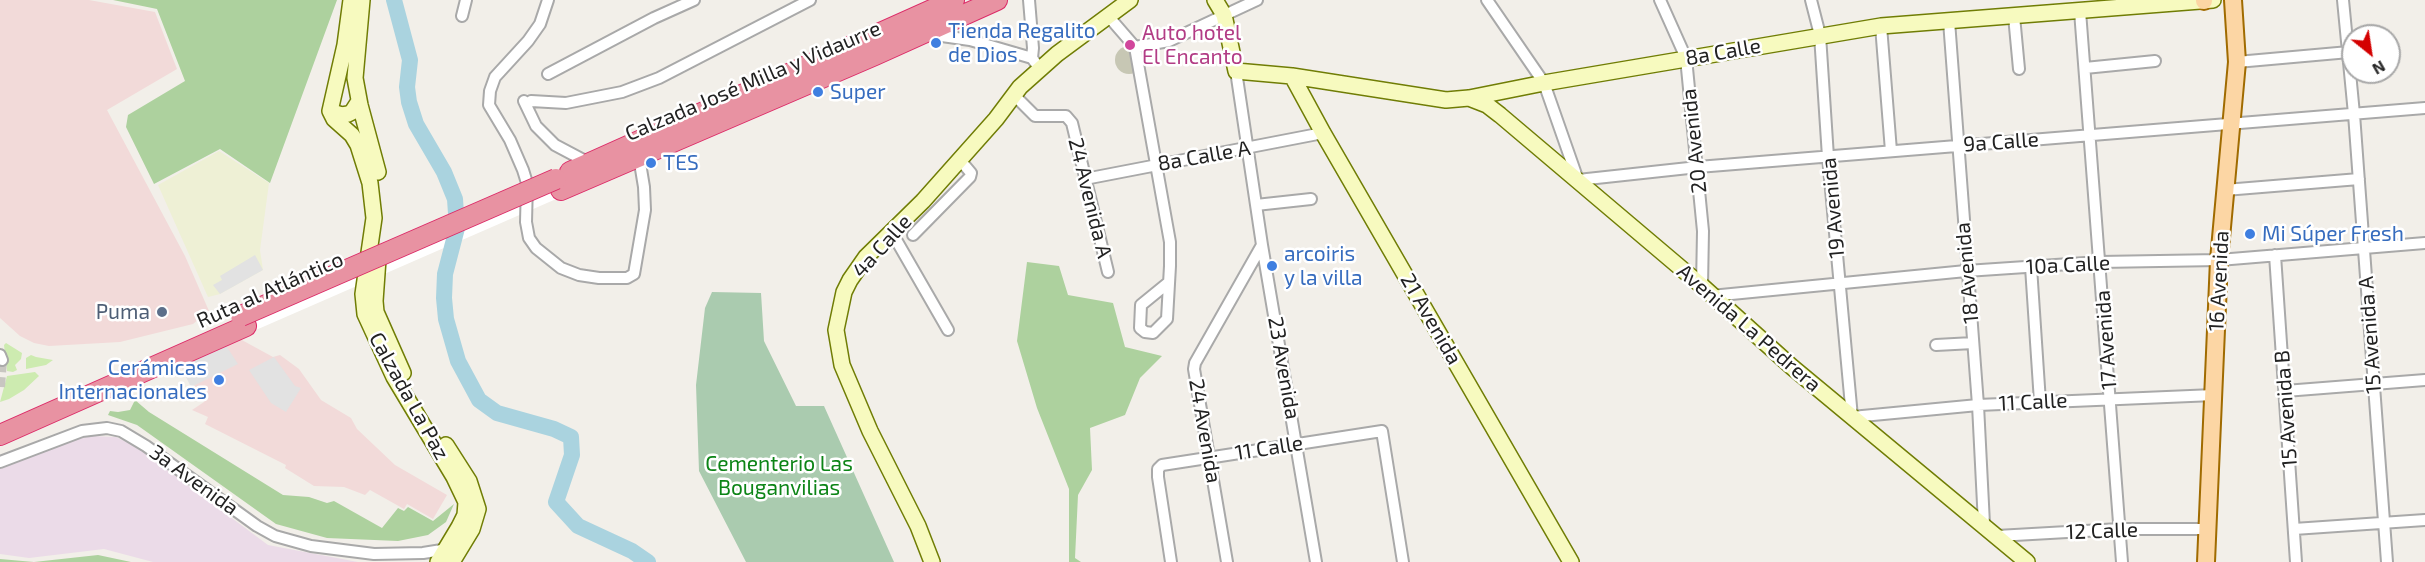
<!DOCTYPE html>
<html>
<head>
<meta charset="utf-8">
<style>
  body { margin:0 }
  #map { position:relative; width:2425px; height:562px; overflow:hidden; background:#f2efe9; font-family:"Exo 2",sans-serif }
  canvas { display:block }
  .north { position:absolute; left:2341px; top:24px; width:60px; height:60px; box-sizing:border-box; background:#fff; border:2px solid #a7a7a7; border-radius:50%; rotate:150deg; font-size:16px; font-weight:700; line-height:24px; text-align:center; color:#222 }
  .north::after { content:''; display:block; margin:auto; width:21px; height:27px; background:#d40000; clip-path:polygon(50% 0,100% 100%,50% 72%,0 100%) }
</style>
</head>
<body>
<div id="map">
<canvas width="2425" height="562"></canvas>
<div class="north">N</div>
</div>
<script>
const context = document.querySelector('canvas').getContext('2d');
context.lineJoin = 'round';
function fillPath(path, color) { context.fillStyle = color; context.fill(path, 'evenodd'); }
const toPath = rows => new Path2D(rows.map(r => 'M' + r).join(''));
function trace(path, color, width, dash) { context.strokeStyle = color; context.lineWidth = width; context.lineCap = dash ? 'butt' : 'round'; context.setLineDash(dash || []); context.stroke(path); }
function write(font, color, halo, rows, align = 'center') {
  context.font = font + ' "Exo 2",sans-serif'; context.lineWidth = 5; context.setLineDash([]); context.textBaseline = 'middle'; context.strokeStyle = halo; context.fillStyle = color; for (const [text, x, y, turn = 0] of rows) {
    context.save(); context.translate(x, y); context.rotate((+turn || 0) * Math.PI / 180); context.textAlign = isNaN(turn) ? turn : align; if (halo) context.strokeText(text, 0, 0); context.fillText(text, 0, 0); context.restore();
  }
}
fillPath(toPath([
  [0,0,89,0,155,12,177,69,107,110,185,256,209,311,193,324,120,342,49,346,34,343,20,336,0,318],
  [240,339,273,357,280,355,299,369,321,400,351,418,357,429,395,465,447,495,433,519,407,504,404,509,370,490,365,495,344,487,314,486,285,468,286,465,205,424,208,417,192,410,204,402,194,385,191,387,223,341]
]), '#f2dad9');
fillPath(toPath([
  [92,436,116,437,135,446,268,545,358,562,153,562,104,549,29,558,0,554,0,468,73,440]
]), '#ebdbe8');
fillPath(toPath([
  '1115 60a14 14 0 1 1 28 0a14 14 0 1 1-28 0Z'
]), '#c7c7b4');
fillPath(toPath([
  [219,151,269,183,260,250,263,270,220,294,208,297,158,185]
]), '#eef0d5');
fillPath(toPath([
  [6,343,22,353,21,359,15,365,17,370,13,372,7,371,4,345],
  [31,355,36,357,53,360,46,365,26,369,26,358],
  [35,372,39,376,24,390,9,399,0,402,7,376]
]), '#cdebb0');
fillPath(toPath([
  [113,0,337,0,270,183,220,149,154,184,126,127,128,115,185,81,157,9],
  [1027,262,1059,266,1068,295,1113,303,1125,347,1162,356,1140,378,1125,415,1090,428,1092,470,1078,495,1075,558,1081,562,1069,562,1069,489,1037,408,1017,341],
  [135,400,149,412,283,495,309,497,327,503,334,501,382,528,398,508,404,511,408,507,433,521,454,504,446,522,428,535,398,541,327,538,276,524,137,425,108,415,110,411,118,412,130,410],
  [98,555,131,562,0,562,0,559,34,562]
]), '#add19e');
fillPath(toPath([
  [712,292,761,293,764,341,796,406,824,406,894,562,746,562,699,471,696,385,705,308]
]), '#aacbaf');
fillPath(toPath([
  [255,255,263,270,220,294,213,285,222,280,220,276],
  [223,341,238,364,191,387,180,365],
  [274,357,295,386,301,388,286,412,271,403,249,370]
]), '#e2e2e2');
fillPath(toPath([
  [553,172,563,196,249,333,238,309]
]), '#fff');
trace(toPath([
  [394,0,410,60,407,87,409,102,416,124,444,172,455,199,457,228,445,274,444,298,446,319,458,361,479,400,497,413,554,429,571,437,572,455,556,502,578,526,632,551,648,562]
]), '#aad3df', 16);
trace(toPath([
  [0,387,2,360]
]), '#c8c6c1', 10, [10, 5]);
const street = toPath([
  [548,0,540,24,528,41,495,77,490,91,489,105,510,140,523,170,527,183,526,222,529,238,536,248,561,268,579,275,599,278,627,278,634,274,645,210,644,187,639,157],
  [1029,0,1033,48,1032,58],
  [1487,0,1544,83,1578,180,1698,167,2425,108],
  [1660,0,1686,58,1703,231,1702,286],
  [1811,0,1820,35,1828,157,1852,417,1978,405,2214,395],
  [2343,0,2354,114,2387,562],
  [2080,11,2122,562],
  [462,16,466,0],
  [2014,16,2019,69],
  [1109,17,1135,47,1170,242,1170,266,1167,319,1153,333,1145,332,1140,328,1141,305,1168,283],
  [1949,21,1978,405,1984,524],
  [1881,26,1891,151],
  [935,29,942,36,970,40,1032,58,1040,69],
  [1135,47,1169,41,1257,0],
  [2237,62,2349,52],
  [2085,68,2155,61],
  [1236,71,1262,245,1316,562],
  [548,74,654,18,694,0],
  [1014,95,1035,116,1066,116,1072,123,1108,272],
  [524,101,536,126,555,145,589,163],
  [531,101,566,103,622,92,659,78,810,0],
  [1085,179,1323,133],
  [2225,190,2359,179],
  [1256,205,1311,199],
  [891,231,948,330],
  [913,235,970,177,971,173,960,160],
  [2275,255,2296,562],
  [2031,267,2040,402],
  [1711,296,1966,271,2100,262,2219,260,2425,243],
  [1936,345,1973,343],
  [0,355,2,360],
  [2285,391,2425,380],
  [0,462,82,431,107,428,121,431,146,446,257,526,275,536,311,546,374,554,423,553,448,549],
  [2294,529,2425,520],
  [1997,536,2120,529,2207,529],
  [1171,562,1158,477,1158,469,1162,465,1382,431,1403,562],
  [1227,562,1194,369,1195,363,1262,245]
]);
const secondary = toPath([
  [351,0,345,45,330,111,334,119,352,135,358,145,370,183,374,218,363,294,365,314,394,377,454,477,466,502,465,515,459,527,438,562],
  [362,0,355,78,360,105,378,172],
  [1215,0,1224,15,1236,71,1292,76,1446,100,1469,98,1544,83,1881,26,2213,0],
  [1292,76,1323,133,1571,562],
  [1469,98,1487,105,1500,115,1702,286,1792,367,2027,562],
  [330,111,342,115,348,114,352,112,359,101],
  [378,259,375,301,376,312,403,373],
  [446,445,469,481,478,509,472,529,452,562],
  [932,562,918,526,870,431,842,365,836,330,844,292,850,280,866,257,923,201,996,119,1020,87,1057,54,1130,0]
]);
const primary = toPath([
  [2204,1,2204,0],
  [2206,562,2219,260,2237,62,2233,0]
]);
const highway = toPath([
  [570,172,954,0],
  [561,190,875,55,997,0],
  [0,435,246,326]
]);
trace(street, '#a9a9a9', 14);
trace(secondary, '#707d05', 18);
trace(primary, '#a06b00', 20);
trace(highway, '#dc2a67', 22);
trace(street, '#fff', 10);
trace(secondary, '#f7fabf', 15);
trace(primary, '#fcd6a4', 16);
trace(highway, '#e892a2', 20);
const highwayBridge = toPath([
  [241,316,556,179]
]);
trace(highwayBridge, '#dc2a67', 22, []);
trace(highwayBridge, '#e892a2', 20);
for (const [x, y, r, color] of [
  [936,43,6,"#3f7fe0"],
  [1130,45,6,"#d1479c"],
  [818,92,6,"#3f7fe0"],
  [651,163,6,"#3f7fe0"],
  [2250,234,6,"#3f7fe0"],
  [1272,266,6,"#3f7fe0"],
  [162,312,6,"#5c6f8a"],
  [219,380,6,"#3f7fe0"]
]) { const dot = new Path2D(); dot.arc(x, y, r, 0, 2 * Math.PI); context.fillStyle = color; context.fill(dot); trace(dot, '#fff', 2); }
write('21px', '#366cbe', '#fff', [
  ["Tienda Regalito",948,31],
  ["de Dios",948,55],
  ["Super",830,92],
  ["TES",663,163],
  ["Mi Súper Fresh",2262,234],
  ["arcoiris",1284,254],
  ["y la villa",1284,278],
  ["Cerámicas",207,368,"right"],
  ["Internacionales",207,392,"right"]
], 'left');
write('21px', '#b23c85', '#fff', [
  ["Auto hotel",1142,33],
  ["El Encanto",1142,57]
], 'left');
write('21px', '#222', '#fff', [
  ["8a Calle",1723,52,-10],
  ["Calzada José Milla y Vidaurre",753,81,-23],
  ["20 Avenida",1694,141,-96],
  ["9a Calle",2001,142,-4],
  ["8a Calle A",1204,156,-10],
  ["24 Avenida A",1090,198,76],
  ["19 Avenida",1833,208,-95],
  ["4a Calle",882,246,-48],
  ["10a Calle",2068,265,-3],
  ["18 Avenida",1967,273,-95],
  ["16 Avenida",2219,281,-87],
  ["Ruta al Atlántico",270,290,-24],
  ["21 Avenida",1431,319,60],
  ["Avenida La Pedrera",1749,328,41],
  ["15 Avenida A",2370,335,-94],
  ["17 Avenida",2106,340,-94],
  ["23 Avenida",1284,368,80],
  ["Calzada La Paz",409,396,61],
  ["11 Calle",2033,402,-3],
  ["15 Avenida B",2286,409,-94],
  ["24 Avenida",1205,431,80],
  ["11 Calle",1269,448,-9],
  ["3a Avenida",194,480,36],
  ["12 Calle",2102,531,-2]
]);
write('21px', '#4e5e75', '#fff', [
  ["Puma",150,312]
], 'right');
write('21px', '#0c8416', '#fff', [
  ["Cementerio Las",779,464],
  ["Bouganvilias",779,488]
]);
</script>
</body>
</html>
